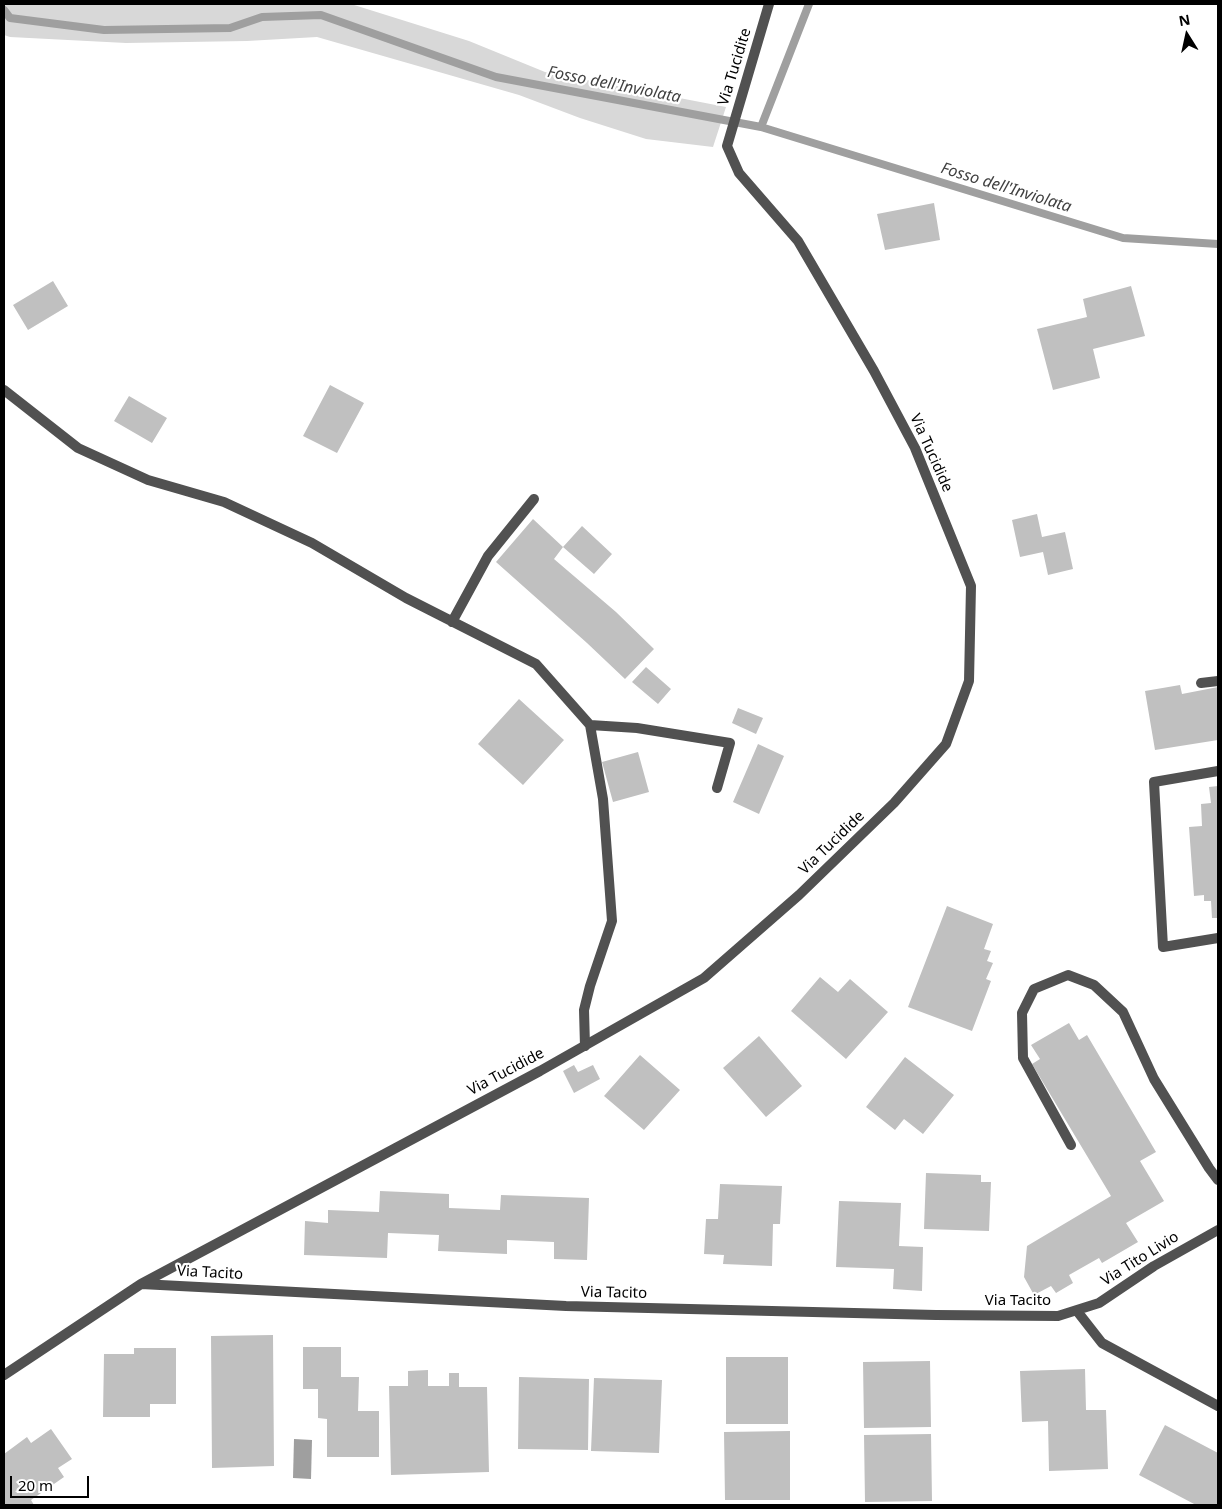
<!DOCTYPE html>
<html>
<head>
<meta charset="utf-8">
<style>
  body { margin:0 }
  #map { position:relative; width:1222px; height:1509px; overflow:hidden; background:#fff; font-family:"Noto Sans",sans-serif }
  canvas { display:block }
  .frame { position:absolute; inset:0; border:5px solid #000; pointer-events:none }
  .north { position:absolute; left:1162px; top:10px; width:50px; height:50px; -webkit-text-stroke:4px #fff; paint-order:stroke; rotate:350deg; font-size:14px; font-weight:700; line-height:20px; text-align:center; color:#000 }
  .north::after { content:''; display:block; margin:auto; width:18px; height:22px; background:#000; clip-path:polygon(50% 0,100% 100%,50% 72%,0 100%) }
  .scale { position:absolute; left:10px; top:1476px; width:79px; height:22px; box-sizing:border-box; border:2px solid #000; border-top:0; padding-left:6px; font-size:15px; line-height:18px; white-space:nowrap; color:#000; -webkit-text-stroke:4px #fff; paint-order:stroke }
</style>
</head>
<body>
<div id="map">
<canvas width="1222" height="1509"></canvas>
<div class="frame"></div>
<div class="north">N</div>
<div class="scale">20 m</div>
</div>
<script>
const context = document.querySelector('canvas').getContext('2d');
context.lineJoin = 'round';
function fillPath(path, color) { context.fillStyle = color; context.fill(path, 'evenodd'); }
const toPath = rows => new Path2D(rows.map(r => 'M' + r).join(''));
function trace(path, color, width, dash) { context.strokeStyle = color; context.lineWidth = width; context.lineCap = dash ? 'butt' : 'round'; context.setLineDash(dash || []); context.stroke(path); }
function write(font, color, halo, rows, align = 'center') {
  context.font = font + ' "Noto Sans",sans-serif'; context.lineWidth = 4.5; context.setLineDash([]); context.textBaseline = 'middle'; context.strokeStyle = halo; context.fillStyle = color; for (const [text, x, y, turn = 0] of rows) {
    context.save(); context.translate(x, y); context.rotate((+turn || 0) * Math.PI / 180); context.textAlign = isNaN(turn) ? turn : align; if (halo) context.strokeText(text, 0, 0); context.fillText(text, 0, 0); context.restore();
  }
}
fillPath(toPath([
  [4,4,351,4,469,41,545,72,726,107,713,147,646,139,580,118,519,95,317,37,247,41,126,43,10,37,4,35]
]), '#d8d8d8');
fillPath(toPath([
  [294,1439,312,1440,311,1479,293,1478]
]), '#9f9f9f');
trace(toPath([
  [4,10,10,18,104,30,230,28,262,17,321,15,496,77,761,127,1123,238,1218,244],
  [761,127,809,4]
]), '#9f9f9f', 8);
fillPath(toPath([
  [934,203,940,240,885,250,877,214],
  [53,281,68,306,28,330,13,305],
  [1131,286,1145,336,1093,349,1100,378,1053,390,1037,329,1087,317,1083,299],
  [330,385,364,403,337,453,303,436],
  [129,396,167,418,152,443,114,421],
  [1037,514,1042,537,1065,532,1073,569,1048,575,1043,552,1020,557,1012,520],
  [533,519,563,547,554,559,616,612,654,649,625,679,587,643,496,562],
  [582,526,612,554,594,574,563,547],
  [646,667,671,689,658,704,632,682],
  [1180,685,1182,694,1218,687,1218,740,1155,750,1145,691],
  [519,699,564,740,523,785,478,744],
  [738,708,763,718,756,734,732,723],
  [758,744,784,756,759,814,733,802],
  [638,752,649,792,613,802,602,762],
  [1218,786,1218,918,1212,918,1211,901,1204,901,1204,895,1194,896,1189,827,1202,826,1201,804,1211,803,1209,787],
  [947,906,993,924,984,949,991,951,987,961,993,963,986,979,991,981,972,1031,908,1007],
  [820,977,838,992,850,979,888,1012,846,1059,791,1011],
  [1069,1023,1079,1040,1087,1035,1156,1152,1140,1161,1164,1201,1126,1223,1138,1242,1102,1263,1099,1258,1069,1275,1073,1283,1056,1293,1051,1286,1034,1295,1024,1277,1027,1246,1111,1196,1032,1064,1040,1059,1031,1045],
  [759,1036,802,1086,766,1117,723,1068],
  [640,1055,680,1090,644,1130,604,1096],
  [905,1057,954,1095,923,1134,904,1119,895,1130,866,1107],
  [574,1065,578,1072,593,1065,600,1079,574,1093,563,1071],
  [926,1173,981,1175,981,1182,991,1182,989,1231,924,1229],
  [720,1184,782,1186,780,1224,773,1224,772,1266,723,1264,724,1255,704,1254,706,1219,718,1219],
  [380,1191,449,1194,449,1208,500,1210,501,1195,589,1198,587,1260,554,1259,554,1242,507,1240,507,1254,438,1251,439,1235,388,1233,387,1258,304,1255,305,1221,328,1223,328,1210,379,1212],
  [839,1201,901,1203,899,1246,923,1247,922,1291,893,1289,894,1269,836,1267],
  [273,1335,274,1466,212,1468,211,1336],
  [303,1347,341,1347,341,1377,359,1377,358,1411,379,1411,379,1457,327,1457,327,1419,318,1418,318,1389,303,1389],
  [134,1348,176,1348,176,1404,150,1404,150,1417,103,1417,104,1354,134,1354],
  [726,1357,788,1357,788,1424,726,1424],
  [930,1361,931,1427,864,1428,863,1362],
  [1085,1369,1086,1410,1106,1410,1108,1469,1049,1471,1048,1421,1022,1422,1020,1371],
  [428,1370,428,1386,449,1386,449,1373,459,1373,459,1387,487,1387,489,1472,391,1475,389,1386,408,1386,408,1371],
  [519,1377,589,1379,588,1450,518,1449],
  [594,1378,662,1380,659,1453,591,1451],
  [1165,1425,1218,1453,1218,1505,1196,1505,1139,1475],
  [51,1429,72,1459,58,1468,64,1477,31,1500,34,1505,5,1505,4,1503,4,1454,27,1437,31,1443],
  [790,1431,790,1500,725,1500,724,1432],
  [931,1434,932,1501,865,1502,864,1435]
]), '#c0c0c0');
trace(toPath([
  [4,390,78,448,148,480,224,502,312,543,406,598,536,664,590,725,603,799,612,921,590,986,584,1010,585,1046],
  [452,622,488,556,534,499],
  [590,725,637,728,730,743,717,788]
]), '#515151', 10);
trace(toPath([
  [1201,683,1218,681],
  [1218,771,1154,782,1163,947,1218,938],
  [1071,1145,1023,1058,1022,1013,1034,989,1068,975,1094,985,1123,1012,1154,1079,1209,1168,1218,1180],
  [141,1284,540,1071,704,978,799,895,894,803,946,744,969,681,971,586,915,448,874,371,798,241,739,173,727,146,769,4],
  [1077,1311,1102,1343,1218,1406],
  [4,1375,141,1284,566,1306,936,1315,1058,1316,1099,1303,1154,1266,1218,1230]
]), '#515151', 10);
write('15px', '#000', '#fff', [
  ["Via Tucidite",735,67,-73],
  ["Via Tucidide",931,453,66],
  ["Via Tucidide",832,843,-44],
  ["Via Tucidide",506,1072,-28],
  ["Via Tito Livio",1140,1259,-32],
  ["Via Tacito",210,1273,3],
  ["Via Tacito",614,1293,1],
  ["Via Tacito",1018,1301]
]);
write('italic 16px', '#404040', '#fff', [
  ["Fosso dell'Inviolata",614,85,11],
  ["Fosso dell'Inviolata",1006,188,17]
]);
</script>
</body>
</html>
